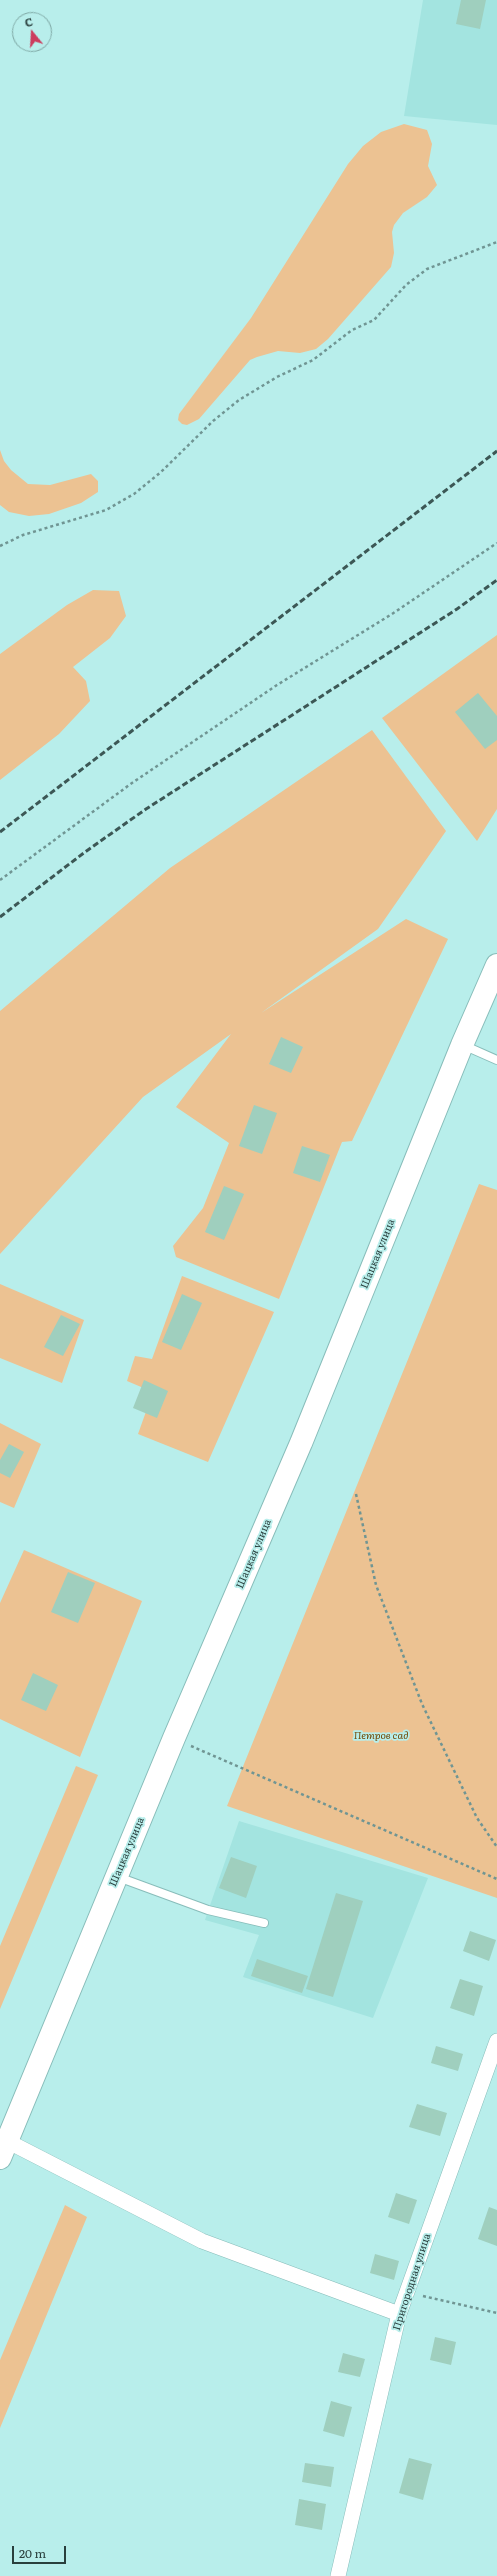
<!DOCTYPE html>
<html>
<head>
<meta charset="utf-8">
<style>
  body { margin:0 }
  #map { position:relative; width:497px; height:2576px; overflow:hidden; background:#b8eeeb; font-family:Literata,serif }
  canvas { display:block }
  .north { position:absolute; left:12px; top:12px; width:40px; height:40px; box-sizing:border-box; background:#b8eeeb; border:1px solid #7fa8a5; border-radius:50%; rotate:342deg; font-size:11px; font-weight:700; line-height:16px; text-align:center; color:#293f3d }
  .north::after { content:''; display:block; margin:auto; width:14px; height:18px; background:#cc3c5e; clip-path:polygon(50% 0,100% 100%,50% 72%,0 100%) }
  .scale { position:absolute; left:12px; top:2546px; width:54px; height:18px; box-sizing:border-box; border:2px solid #293f3d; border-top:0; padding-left:5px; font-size:12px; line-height:14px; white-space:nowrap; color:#293f3d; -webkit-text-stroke:3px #b8eeeb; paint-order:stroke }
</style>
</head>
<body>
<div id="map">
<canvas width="497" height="2576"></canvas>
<div class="north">С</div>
<div class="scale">20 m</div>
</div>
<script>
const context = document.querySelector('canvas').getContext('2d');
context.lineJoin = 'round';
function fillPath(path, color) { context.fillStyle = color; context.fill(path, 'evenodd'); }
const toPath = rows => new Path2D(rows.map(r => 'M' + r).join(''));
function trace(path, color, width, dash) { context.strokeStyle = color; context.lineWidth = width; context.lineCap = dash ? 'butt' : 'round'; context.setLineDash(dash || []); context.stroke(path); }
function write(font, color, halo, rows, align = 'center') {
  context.font = font + ' Literata,serif'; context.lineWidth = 3.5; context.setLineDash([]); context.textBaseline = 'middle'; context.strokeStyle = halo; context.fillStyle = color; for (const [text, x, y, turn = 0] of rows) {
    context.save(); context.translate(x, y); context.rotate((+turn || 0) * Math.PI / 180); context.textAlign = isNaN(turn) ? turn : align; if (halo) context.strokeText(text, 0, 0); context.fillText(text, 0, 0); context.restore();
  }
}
fillPath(toPath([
  [423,0,497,0,497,125,404,116],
  [239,1821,428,1878,373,2018,243,1977,259,1935,205,1920]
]), '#a3e4e0');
fillPath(toPath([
  [404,124,427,130,432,144,428,166,437,185,427,197,403,213,394,225,392,232,394,253,391,267,328,339,316,349,300,353,278,351,257,357,250,360,199,419,187,425,182,424,178,420,179,414,251,318,348,164,363,146,381,132],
  [0,450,4,461,11,470,28,484,50,485,91,474,98,481,98,492,81,503,49,514,29,516,9,512,0,505],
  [93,590,119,591,126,616,110,638,73,667,86,681,90,701,59,734,0,780,0,654,67,605],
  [497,635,497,809,477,841,382,718],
  [372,730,446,831,378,929,261,1013,406,919,448,939,352,1141,342,1142,279,1299,176,1257,173,1246,203,1208,229,1143,176,1107,231,1034,143,1097,0,1254,0,1011,170,868],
  [479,1184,497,1190,497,1898,227,1806],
  [182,1276,274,1312,208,1462,138,1434,153,1392,127,1381,135,1356,152,1359],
  [0,1284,84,1320,62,1383,0,1358],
  [0,1423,41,1444,14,1508,0,1502],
  [24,1550,142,1601,80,1757,0,1719,0,1603],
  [76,1766,98,1775,0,2009,0,1946],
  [65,2205,87,2217,0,2428,0,2360]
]), '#ecc292');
fillPath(toPath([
  [461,0,486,0,480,29,456,24],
  [478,693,497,716,497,740,485,749,455,712],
  [281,1037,303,1047,291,1073,269,1064],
  [254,1105,277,1113,262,1154,239,1146],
  [302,1146,330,1155,320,1182,293,1173],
  [224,1186,244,1194,224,1240,205,1232],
  [182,1294,202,1303,181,1350,162,1342],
  [61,1315,80,1324,63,1356,44,1347],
  [144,1380,168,1391,157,1418,133,1408],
  [9,1444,24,1452,10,1478,0,1473,0,1460],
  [68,1572,95,1583,78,1623,51,1612],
  [33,1673,58,1685,46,1711,21,1700],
  [231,1857,257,1866,246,1898,219,1888],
  [336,1893,363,1901,333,1997,306,1989],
  [470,1931,496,1940,489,1961,463,1951],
  [257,1959,308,1976,302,1993,251,1976],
  [460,1979,483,1986,474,2016,450,2008],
  [436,2046,463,2054,458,2071,431,2063],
  [417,2104,447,2113,440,2136,409,2127],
  [396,2193,417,2200,409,2224,388,2217],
  [489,2207,497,2210,497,2246,478,2239],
  [375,2254,399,2261,394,2280,370,2273],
  [435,2337,456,2342,451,2365,430,2360],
  [343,2353,365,2359,360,2377,338,2372],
  [331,2401,352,2407,344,2437,323,2431],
  [409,2458,432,2464,423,2500,399,2493],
  [305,2463,334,2467,331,2487,302,2482],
  [299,2499,326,2504,322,2530,295,2525]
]), '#9fcfbe');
const service = toPath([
  [463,1045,497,1060],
  [118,1877,208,1910,264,1923]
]);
const minor = toPath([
  [7,2141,202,2241,399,2314],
  [338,2576,399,2314,497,2041]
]);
const primary = toPath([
  [0,2158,174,1738,301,1443,462,1045,497,965]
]);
trace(service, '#88bdba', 10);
trace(minor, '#88bdba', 16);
trace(primary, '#88bdba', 24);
trace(toPath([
  [0,546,23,535,106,510,134,494,161,472,213,421,239,400,277,377,313,360,352,330,374,320,406,285,427,269,497,242],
  [0,880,132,783,277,685,392,614,497,543],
  [356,1494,376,1585,422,1704,477,1818,497,1847],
  [191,1746,497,1879],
  [423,2296,497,2313]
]), '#709593', 2.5, [3, 3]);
trace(service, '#fff', 8);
trace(minor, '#fff', 15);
trace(primary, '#fff', 22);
trace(toPath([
  [0,832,497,451],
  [0,917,85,852,146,809,457,609,497,580]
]), '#3c5755', 3, [6, 3]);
write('10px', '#293f3d', '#b8eeeb', [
  ["Шацкая улица",378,1254,-68],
  ["Шацкая улица",254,1554,-67],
  ["Шацкая улица",127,1852,-67],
  ["Пригородная улица",412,2282,-72]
]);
write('italic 10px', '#714805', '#b8eeeb', [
  ["Петров сад",381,1736]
]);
</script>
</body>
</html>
